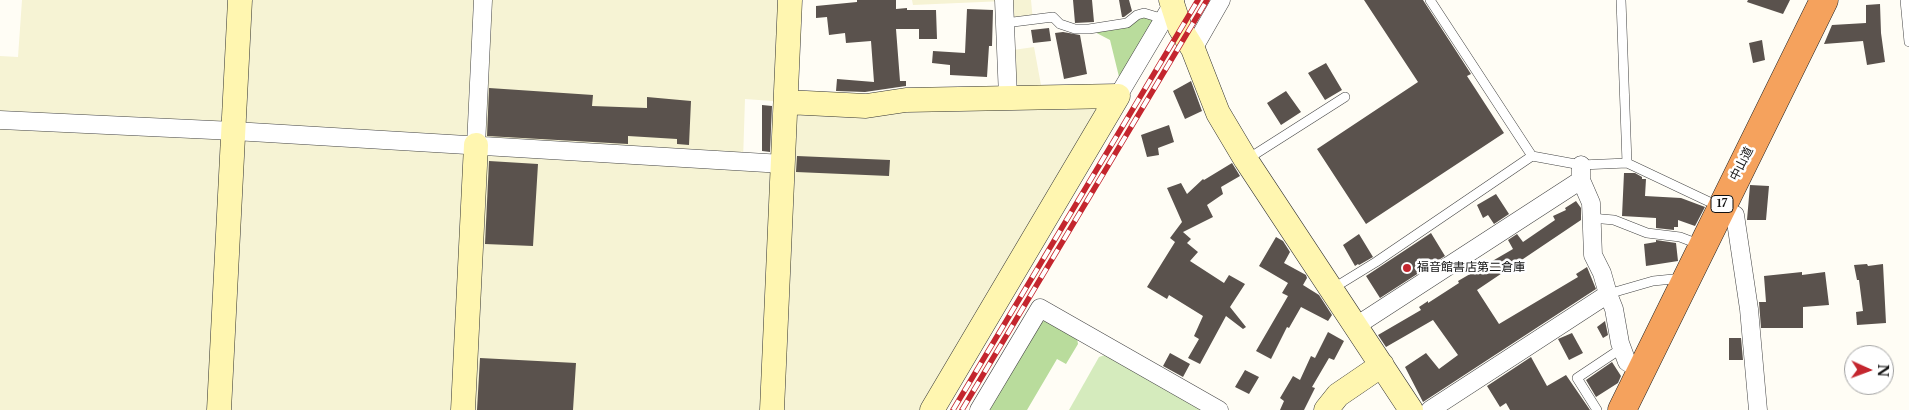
<!DOCTYPE html>
<html>
<head>
<meta charset="utf-8">
<style>
  body { margin:0 }
  #map { position:relative; width:1909px; height:410px; overflow:hidden; background:#fffdf5; font-family:"Libre Baskerville",serif }
  canvas { display:block }
  .north { position:absolute; left:1844px; top:345px; width:50px; height:50px; box-sizing:border-box; background:#fff; border:1px solid #a0a0a0; border-radius:50%; rotate:92deg; font-size:14px; font-weight:700; line-height:20px; text-align:center; color:#111 }
  .north::after { content:''; display:block; margin:auto; width:18px; height:22px; background:#c4262e; clip-path:polygon(50% 0,100% 100%,50% 72%,0 100%) }
</style>
</head>
<body>
<div id="map">
<canvas width="1909" height="410"></canvas>
<div class="north">N</div>
</div>
<script>
const context = document.querySelector('canvas').getContext('2d');
context.lineJoin = 'round';
function fillPath(path, color) { context.fillStyle = color; context.fill(path, 'evenodd'); }
const toPath = rows => new Path2D(rows.map(r => 'M' + r).join(''));
function trace(path, color, width, dash) { context.strokeStyle = color; context.lineWidth = width; context.lineCap = dash ? 'butt' : 'round'; context.setLineDash(dash || []); context.stroke(path); }
function write(font, color, halo, rows, align = 'center') {
  context.font = font + ' "Libre Baskerville","Noto Sans JP",serif'; context.lineWidth = 5; context.setLineDash([]); context.textBaseline = 'middle'; context.strokeStyle = halo; context.fillStyle = color; for (const [text, x, y, turn = 0] of rows) {
    context.save(); context.translate(x, y); context.rotate((+turn || 0) * Math.PI / 180); context.textAlign = isNaN(turn) ? turn : align; if (halo) context.strokeText(text, 0, 0); context.fillText(text, 0, 0); context.restore();
  }
}
fillPath(toPath([
  [22,0,790,0,786,101,1007,97,1006,51,1034,47,1043,96,1118,96,932,410,0,410,0,56,18,57],
  [745,99,786,102,783,164,743,161],
  [912,0,1031,0,1033,21,1005,23,1004,1,913,5]
]), '#f6f3d4');
fillPath(toPath([
  [1105,355,1202,410,1069,410,1099,357]
]), '#d5ebbd');
fillPath(toPath([
  [1137,15,1164,19,1122,89,1110,40,1089,29,1114,27],
  [1047,320,1077,338,1078,344,1066,364,1057,359,1027,410,986,410,1038,323]
]), '#b9dc9c');
fillPath(toPath([
  [857,0,896,0,896,9,907,8,907,10,936,10,937,39,919,39,919,29,896,29,900,81,906,81,906,86,865,92,836,91,837,79,874,82,871,41,846,43,845,33,829,35,827,17,816,18,816,6,857,2],
  [1073,0,1092,0,1094,22,1075,23],
  [1119,0,1129,0,1132,11,1124,17,1122,17],
  [1364,0,1423,0,1471,74,1467,76,1504,133,1366,224,1317,149,1418,82],
  [1748,0,1790,0,1783,14,1747,2],
  [1880,4,1881,33,1885,62,1867,65,1863,41,1824,44,1832,25,1866,23,1866,5],
  [967,9,993,10,992,46,989,46,987,77,950,75,950,65,932,63,933,51,965,53],
  [1049,28,1051,41,1033,43,1031,30],
  [1063,32,1080,35,1087,74,1064,79,1055,33],
  [1762,40,1765,60,1753,63,1749,43],
  [1326,63,1342,90,1325,100,1308,73],
  [1191,81,1202,111,1185,119,1173,91],
  [489,88,593,95,592,106,647,108,647,97,691,101,689,145,677,144,677,139,628,136,628,144,487,136],
  [1286,91,1301,112,1281,125,1267,103],
  [762,105,772,106,770,152,762,151],
  [1169,125,1174,142,1158,148,1159,155,1147,157,1141,135],
  [797,156,890,160,889,176,796,172],
  [489,161,538,164,533,246,485,244],
  [1232,163,1240,176,1221,187,1223,194,1207,205,1213,217,1183,232,1191,239,1187,243,1198,252,1190,261,1224,283,1229,275,1245,284,1230,307,1246,327,1243,329,1226,316,1200,364,1188,358,1199,339,1194,336,1203,316,1169,295,1167,299,1147,287,1175,242,1170,238,1182,222,1167,188,1181,183,1187,194,1203,179,1204,180],
  [1624,173,1635,173,1642,177,1642,179,1646,179,1645,196,1681,198,1705,207,1695,226,1678,220,1678,227,1674,227,1674,230,1656,228,1656,218,1622,216],
  [1750,185,1769,186,1766,220,1747,220],
  [1496,194,1509,214,1494,224,1488,215,1483,218,1477,205],
  [1576,201,1581,208,1581,220,1477,290,1499,324,1578,277,1576,274,1587,267,1596,289,1423,402,1405,367,1426,353,1439,369,1458,355,1433,320,1386,347,1378,335,1421,310,1419,307,1428,301,1428,303,1459,283,1458,281,1513,249,1508,240,1517,234,1523,242,1555,220,1553,216,1566,210,1565,208],
  [1431,233,1445,256,1380,298,1366,276],
  [1359,234,1373,257,1359,265,1358,264,1355,266,1343,245],
  [1276,237,1283,241,1290,252,1284,263,1306,275,1307,278,1303,285,1319,295,1332,315,1328,321,1301,307,1289,328,1287,327,1271,359,1256,351,1288,296,1282,293,1288,283,1259,266],
  [1656,240,1676,243,1678,261,1646,266,1644,244,1656,242],
  [1867,264,1868,266,1883,264,1886,323,1857,325,1856,312,1863,311,1859,280,1857,280,1854,265],
  [1802,272,1802,275,1825,272,1829,305,1803,307,1803,328,1761,328,1759,302,1766,302,1764,276],
  [1605,321,1608,335,1603,338,1597,327],
  [1328,332,1344,341,1334,360,1329,358,1312,387,1315,388,1304,410,1280,410,1284,401,1280,398,1293,376,1300,380,1311,356,1315,358],
  [1572,333,1583,353,1569,360,1558,339],
  [1729,338,1741,338,1743,360,1729,360],
  [1170,353,1190,364,1183,377,1163,366],
  [1531,357,1547,386,1566,375,1590,410,1510,410,1506,403,1500,407,1487,386],
  [480,358,576,363,573,410,477,410],
  [1612,362,1621,376,1618,383,1596,397,1586,380],
  [1245,370,1259,377,1249,394,1235,387]
]), '#5a524d');
const lane = toPath([
  [1430,0,1532,156],
  [1905,0,1909,42],
  [1005,23,1053,17,1060,24,1075,29,1089,29,1127,23,1137,15,1144,13,1164,19],
  [1246,160,1345,97],
  [1627,163,1718,206],
  [1591,218,1614,220,1647,233,1680,237,1701,245],
  [1332,289,1376,262,1532,156,1581,165,1627,163,1621,0],
  [1608,294,1653,281,1683,278],
  [1597,410,1577,378,1622,348]
]);
const street = toPath([
  [1004,0,1008,97],
  [1193,49,1221,0],
  [1118,96,1175,0],
  [0,120,234,131,783,164],
  [476,145,483,0],
  [1581,165,1581,180,1591,203,1593,255,1602,273,1608,294,1614,309,1620,343,1627,362,1642,369],
  [1721,207,1735,215,1749,309,1758,410],
  [1356,326,1581,180],
  [979,410,1040,308,1219,410],
  [1430,410,1608,294]
]);
const secondary = toPath([
  [1171,0,1180,28,1193,49,1218,113,1246,160,1411,410],
  [786,102,866,106,906,100,1118,96,932,410],
  [219,410,240,0],
  [463,410,476,145],
  [772,410,790,0],
  [1326,410,1338,395,1382,365]
]);
const highway = toPath([
  [1622,410,1824,0]
]);
trace(lane, '#444', 10);
trace(street, '#444', 19);
trace(secondary, '#333', 25);
trace(highway, '#222', 29);
trace(lane, '#fff', 9);
trace(street, '#fff', 18);
trace(secondary, '#fff6b0', 24);
trace(highway, '#f5a25d', 28);
const rail = toPath([
  [953,410,1198,0],
  [962,410,1207,0]
]);
trace(rail, '#c4262e', 5.5);
trace(rail, '#fff', 4, [11]);
for (const [x, y, r, color] of [
  [1407,268,5,"#c4262e"]
]) { const dot = new Path2D(); dot.arc(x, y, r, 0, 2 * Math.PI); context.fillStyle = color; context.fill(dot); trace(dot, '#fff', 2); }
for (const [x, y, w] of [
  [1722,204,22]
]) { const box = new Path2D(); box.roundRect(x - w / 2, y - 8.5, w, 17, 4); context.fillStyle = '#fff'; context.fill(box); trace(box, '#111', 1); }
write('bold 11px', '#111', null, [
  ["17",1722,204]
]);
write('12px', '#111', '#fff', [
  ["中山道",1742,164,-63]
]);
write('12px', '#111', '#fff', [
  ["福音館書店第二倉庫",1417,268]
], 'left');
</script>
</body>
</html>
